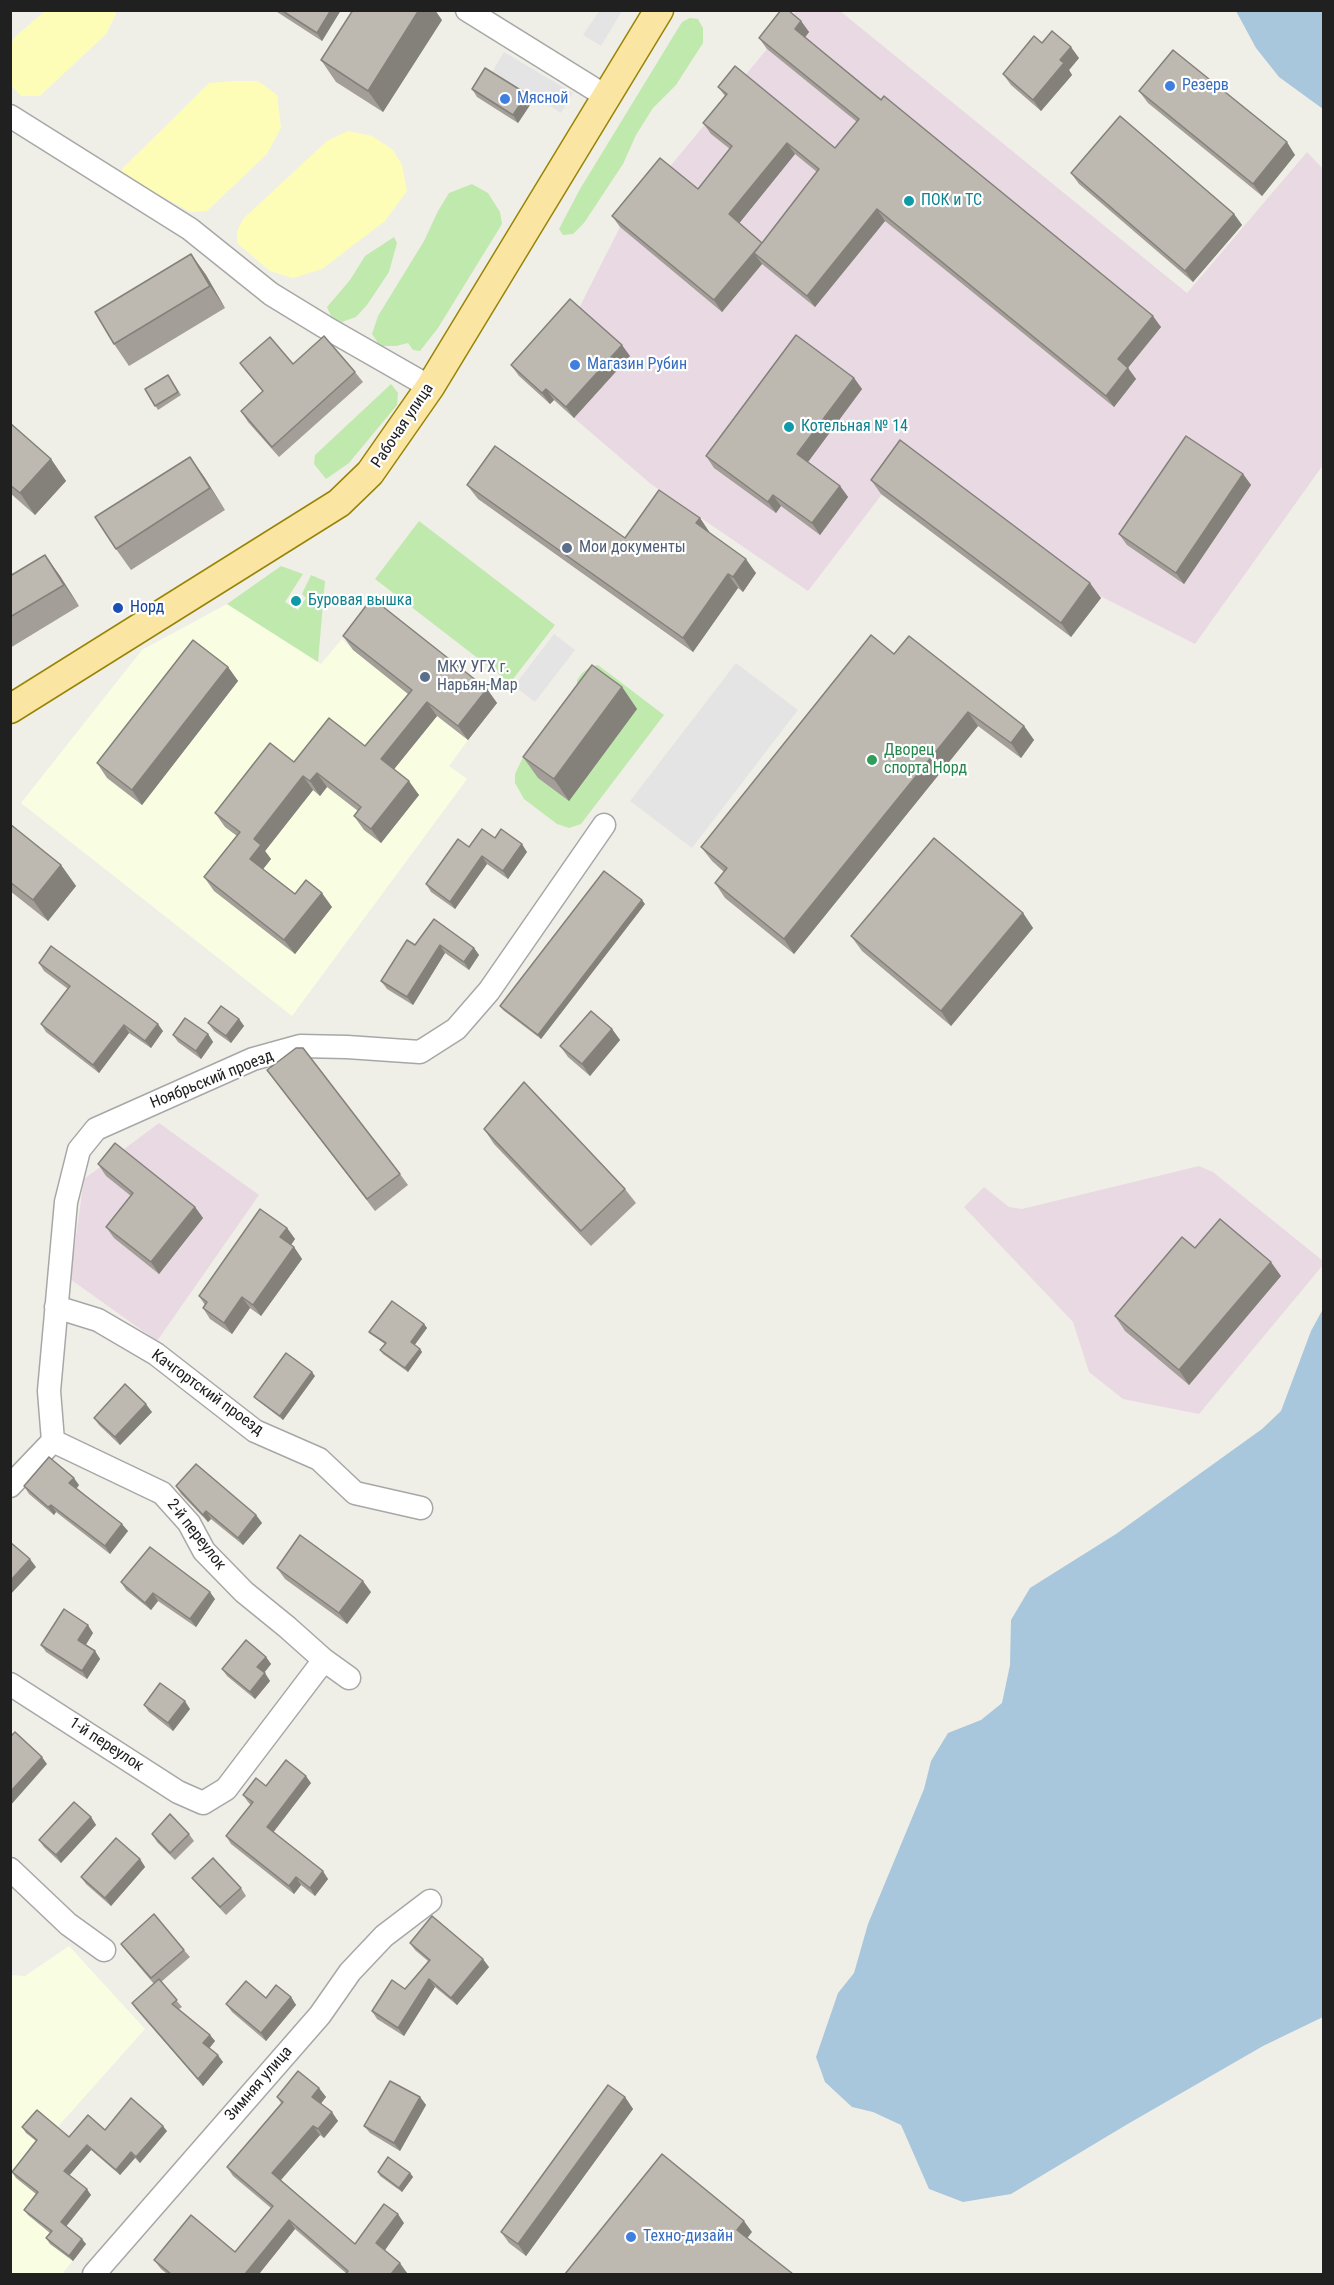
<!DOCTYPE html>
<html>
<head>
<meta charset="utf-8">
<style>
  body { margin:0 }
  #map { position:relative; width:1334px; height:2285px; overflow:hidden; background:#f0efe7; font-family:"Roboto Condensed",sans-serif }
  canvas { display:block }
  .frame { position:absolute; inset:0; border:12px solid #202020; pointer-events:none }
</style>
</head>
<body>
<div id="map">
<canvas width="1334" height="2285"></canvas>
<div class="frame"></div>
</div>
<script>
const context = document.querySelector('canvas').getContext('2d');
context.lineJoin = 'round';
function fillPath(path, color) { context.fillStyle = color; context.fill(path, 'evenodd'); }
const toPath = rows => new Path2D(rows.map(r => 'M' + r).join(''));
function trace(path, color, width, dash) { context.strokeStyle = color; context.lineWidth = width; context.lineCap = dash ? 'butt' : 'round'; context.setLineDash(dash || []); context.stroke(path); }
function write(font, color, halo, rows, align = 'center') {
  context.font = font + ' "Roboto Condensed",sans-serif'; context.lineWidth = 4.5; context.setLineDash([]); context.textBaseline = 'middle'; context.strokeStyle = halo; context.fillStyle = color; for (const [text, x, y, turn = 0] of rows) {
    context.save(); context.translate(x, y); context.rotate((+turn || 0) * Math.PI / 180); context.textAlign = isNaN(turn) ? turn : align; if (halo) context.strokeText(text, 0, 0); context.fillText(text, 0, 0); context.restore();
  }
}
fillPath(toPath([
  [796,11,840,11,1187,293,1307,152,1323,169,1323,465,1195,644,1102,597,912,455,808,591,651,484,574,418,629,357,578,310,620,227,767,49],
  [159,1123,259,1195,157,1341,70,1279,84,1179],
  [1199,1166,1213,1172,1323,1261,1323,1265,1199,1414,1123,1399,1089,1372,1073,1322,964,1207,984,1187,1009,1207,1022,1209]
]), '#e9d9e3');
fillPath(toPath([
  [227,604,321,664,342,639,353,650,468,740,449,766,467,779,292,1016,21,803,142,650],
  [69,1946,145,2029,36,2151,91,2195,65,2227,86,2244,62,2274,11,2274,11,1975,25,1976]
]), '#f9fee2');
fillPath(toPath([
  [690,18,698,19,703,28,703,43,676,85,653,108,636,135,623,164,584,223,573,234,563,235,559,229,580,189,682,22],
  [472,184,488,193,500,212,502,224,438,328,420,351,413,350,408,343,396,346,380,346,372,334,378,316,424,241,438,211,449,193],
  [394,237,397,243,389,272,367,305,356,317,342,322,332,318,327,307,350,280,365,256],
  [391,384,398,393,397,405,349,463,326,479,314,464,315,455],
  [419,521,555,625,510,683,375,579],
  [281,566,303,574,285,602,298,610,306,598,302,594,311,575,325,581,318,662,227,604],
  [598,665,664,715,581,824,569,828,557,824,524,799,515,783,515,774,523,757,529,752,569,800,637,709,577,686,577,680,582,673,590,667]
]), '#c0e9ae');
fillPath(toPath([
  [45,11,115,11,116,14,106,34,40,96,21,96,11,85,11,44,15,37],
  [234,81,258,81,277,95,281,128,267,154,207,211,190,212,169,200,146,190,119,172,209,83],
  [348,131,372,136,393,150,402,165,407,191,385,221,322,269,293,278,270,271,237,243,237,231,243,219,327,141]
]), '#fdfdb8');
fillPath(toPath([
  [599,11,622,11,601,46,583,35],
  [504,52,573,93,561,113,492,72],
  [554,634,575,650,535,702,514,686],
  [736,663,798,710,692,848,630,801]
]), '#e4e4e4');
fillPath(toPath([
  [1236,11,1323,11,1323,109,1279,77,1256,48],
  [1323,1309,1323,2017,1263,2046,1126,2125,1011,2194,963,2202,929,2189,901,2125,873,2112,852,2107,825,2082,816,2057,838,1993,854,1973,868,1924,924,1789,931,1761,948,1733,981,1720,1002,1703,1010,1665,1011,1620,1030,1588,1116,1534,1262,1429,1281,1411,1311,1331]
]), '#a8c6dc');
const minor = toPath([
  [467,10,607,97],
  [10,116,190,229,271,294,325,327,430,387],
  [56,1307,98,1320,156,1354,255,1431,319,1459,355,1493,421,1508],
  [53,1441,162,1493,189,1523,204,1551,244,1592,287,1627,324,1660,349,1678],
  [10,1486,53,1441,49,1391,66,1202,79,1150,96,1129,253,1059,300,1046,347,1047,420,1052,456,1029,489,991,604,825],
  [10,1684,178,1792,203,1803,226,1789,324,1660],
  [10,1869,68,1924,104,1950],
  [94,2274,320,2015,350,1972,384,1936,430,1901]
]);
const major = toPath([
  [10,709,339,503,370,473,430,387,659,10]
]);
trace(minor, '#a7a7a7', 25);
trace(major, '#988404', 31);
trace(minor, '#fff', 22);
trace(major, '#fae5a2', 28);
fillPath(toPath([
  [274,10,341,10,322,41],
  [442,20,383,112,336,82,321,60],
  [801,21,809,32,805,37,1161,327,1128,368,1136,379,1114,407,885,221,815,307,762,264,722,312,620,227,612,216,698,189,730,149,711,134,703,123,725,96,718,87,835,148,857,122,767,49,759,38],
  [795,154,817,172,762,243,739,223],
  [1042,43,1079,58,1069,70,1072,75,1041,111,1011,85,1003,74],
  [472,89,532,102,518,123,477,97],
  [1139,91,1295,155,1262,196,1148,103],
  [1071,173,1234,214,1242,225,1193,282,1079,184],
  [191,254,206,275,225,308,129,366,114,344],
  [630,356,574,418,554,400,550,404,519,376,511,365],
  [240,363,293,364,355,372,363,382,279,457,248,422,241,411,263,392],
  [168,375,181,395,158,410,145,389],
  [854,378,862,389,808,462,840,486,848,497,820,535,781,506,776,513,714,468,706,456],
  [10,423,51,459,66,481,35,515,10,493],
  [190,457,225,510,131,570,116,549],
  [1243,474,1251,485,1184,584,1127,545,1119,534],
  [871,480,1101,598,1071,637,881,494],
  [467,485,625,538,700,518,710,533,756,573,743,592,738,588,693,652,478,499],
  [45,555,60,576,79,606,10,648,10,576],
  [343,636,487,689,497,703,468,740,437,716,394,769,419,795,381,843,364,830,354,816,358,811,327,787,320,796,313,790,265,851,271,859,263,869,295,894,332,907,295,954,214,891,204,877,237,836,225,827,215,813,294,762,365,746,408,694,353,650],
  [894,654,1024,726,1034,740,1021,758,978,726,794,954,725,898,715,883,724,872,712,861,701,847],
  [228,667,238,681,142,805,107,778,97,763],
  [622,687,637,709,569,801,538,778,523,757],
  [10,824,61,865,76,886,48,921,10,891],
  [495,838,527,852,508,879,487,864,455,909,431,892,426,884],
  [645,904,541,1039,503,1010,500,1006],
  [1023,913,1033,928,951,1026,862,951,851,936],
  [434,919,474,948,479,955,469,970,445,953,413,1005,387,989,381,981,415,945],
  [39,963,163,1031,151,1048,129,1033,99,1073,46,1032,41,1024,68,989,44,971],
  [239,1019,244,1026,231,1043,214,1031,208,1023],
  [612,1029,620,1040,590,1076,568,1057,560,1046],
  [208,1034,213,1042,201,1059,178,1042,173,1035],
  [267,1070,400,1174,408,1185,375,1211],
  [484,1129,625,1189,636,1203,591,1246,494,1144],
  [98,1164,195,1207,203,1218,159,1274,114,1238,106,1227,131,1196,106,1176],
  [287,1228,295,1239,291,1245,294,1247,302,1259,261,1316,250,1308,232,1334,210,1319,203,1308,205,1305,199,1296],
  [1281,1276,1189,1385,1125,1331,1115,1316],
  [424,1324,427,1328,414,1345,420,1349,422,1352,408,1372,383,1354,380,1350,385,1344,372,1335,369,1332],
  [315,1376,283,1420,257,1400,254,1397],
  [152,1412,120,1445,99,1425,94,1418],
  [79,1485,77,1488,128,1531,110,1554,56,1512,54,1515,29,1494,24,1486],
  [176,1486,256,1515,262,1523,243,1545,211,1519,208,1522,181,1494],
  [277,1568,371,1592,347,1624,285,1579],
  [121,1582,215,1599,196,1627,158,1601,151,1610,126,1590],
  [93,1633,85,1645,95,1651,100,1659,87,1679,46,1652,41,1645],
  [266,1657,271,1664,264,1673,270,1681,255,1699,227,1676,222,1669],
  [144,1705,190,1709,173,1731,149,1712],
  [311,1783,273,1832,328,1879,315,1896,301,1885,294,1894,231,1844,226,1836,251,1805,248,1802,243,1795,266,1786],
  [91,1817,96,1825,61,1863,44,1847,39,1840],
  [152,1834,189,1834,194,1841,175,1860,157,1842],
  [140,1859,145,1867,111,1906,86,1884,81,1877],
  [192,1878,241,1888,246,1896,226,1915,198,1885],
  [410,1943,489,1967,457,2005,435,1987,404,2036,377,2019,372,2011,405,1989,428,1961,415,1950],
  [121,1944,184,1950,190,1957,161,1982,182,2007,179,2009,210,2035,215,2041,209,2048,223,2062,203,2086,136,2009,132,2003,154,1984,127,1952],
  [291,1997,296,2005,266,2041,232,2012,226,2004,266,1998],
  [319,2088,326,2097,321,2103,338,2121,324,2138,320,2135,281,2180,355,2244,404,2223,384,2250,407,2273,405,2274,346,2274,347,2274,295,2229,259,2274,167,2274,161,2269,154,2260,235,2252,271,2208,233,2176,227,2167,281,2103,277,2097],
  [420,2097,426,2105,400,2151,370,2133,364,2126],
  [625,2097,633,2109,526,2256,509,2243,501,2232],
  [22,2127,69,2137,105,2130,167,2131,140,2163,135,2158,120,2175,91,2150,69,2175,91,2195,66,2226,86,2244,73,2261,50,2244,46,2238,50,2233,28,2215,24,2210,36,2194,16,2178,12,2172,36,2141,26,2133],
  [378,2172,410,2173,413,2177,402,2192,380,2176]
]), '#a39e97');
fillPath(toPath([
  [331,10,341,10,322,41,317,33],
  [419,10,435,10,442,20,383,112,368,91],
  [801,21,809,32,803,40,795,29],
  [1071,47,1079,58,1069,70,1072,75,1041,111,1033,100,1060,60],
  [527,94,532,102,518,123,513,115],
  [1287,142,1295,155,1262,196,1253,184],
  [787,143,795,154,737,226,729,214],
  [877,209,885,221,815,307,807,296],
  [1234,214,1242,225,1193,282,1185,271],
  [761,244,754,253,762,264,722,312,714,300],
  [191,254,206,275,225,308,210,286],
  [1153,316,1161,327,1126,370,1118,359],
  [622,345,630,356,574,418,566,407],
  [1128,368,1136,379,1114,407,1106,396],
  [854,378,862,389,805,466,797,454],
  [546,389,554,400,550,404,542,393],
  [190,457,205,478,225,510,210,488],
  [51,459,66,481,35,515,20,493],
  [1243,474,1251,485,1184,584,1176,573],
  [840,486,848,497,820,535,812,523],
  [773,495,781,506,776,513,768,502],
  [700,518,710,533,696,523],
  [45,555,60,576,79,606,64,585],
  [746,559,756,573,743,592,733,577],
  [728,574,738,588,693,652,683,638],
  [1090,583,1101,598,1071,637,1061,623],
  [228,667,238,681,142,805,132,790],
  [622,687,637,709,569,801,554,779],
  [487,689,497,703,468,740,458,726],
  [427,702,437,716,391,773,381,759],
  [968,712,978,726,794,954,784,939],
  [1024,726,1034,740,1021,758,1011,743],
  [317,773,327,787,320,796,310,781],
  [303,776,313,790,265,851,271,859,260,873,250,859,254,839],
  [409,781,419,795,381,843,371,829],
  [522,844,527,852,508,879,503,871],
  [482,856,487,864,455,909,450,902],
  [61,865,76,886,48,921,33,900],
  [322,893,332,907,295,954,284,940],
  [642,900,645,904,541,1039,538,1035],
  [1023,913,1033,928,951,1026,941,1011],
  [440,945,445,953,413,1005,407,997],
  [474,948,479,955,469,970,464,962],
  [239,1019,244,1026,231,1043,226,1036],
  [158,1024,163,1031,151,1048,145,1041],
  [124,1025,129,1033,99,1073,93,1065],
  [612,1029,620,1040,590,1076,582,1064],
  [208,1034,213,1042,201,1059,196,1051],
  [195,1207,203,1218,159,1274,151,1262],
  [287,1228,295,1239,288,1249,280,1237],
  [294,1247,302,1259,261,1316,253,1305],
  [1271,1262,1281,1276,1189,1385,1179,1370],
  [242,1297,250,1308,232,1334,224,1323],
  [424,1324,427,1328,414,1346,411,1342],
  [420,1349,422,1352,408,1372,405,1368],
  [312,1372,315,1376,283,1420,280,1416],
  [146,1404,152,1412,120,1445,115,1437],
  [74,1478,79,1485,75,1490,69,1483],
  [51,1505,56,1512,54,1515,48,1507],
  [206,1511,211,1519,208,1522,203,1515],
  [256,1515,262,1523,243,1545,238,1538],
  [122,1524,128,1531,110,1554,105,1546],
  [30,1559,36,1567,10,1595,10,1581],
  [363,1581,371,1592,347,1624,339,1613],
  [210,1592,215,1599,196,1627,190,1619],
  [153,1593,158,1601,151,1610,145,1603],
  [88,1625,93,1633,84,1648,78,1640],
  [95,1651,100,1659,87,1679,82,1671],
  [266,1657,271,1664,263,1674,257,1667],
  [265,1673,270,1681,255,1699,250,1692],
  [185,1701,190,1709,173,1731,168,1723],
  [42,1757,47,1764,10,1806,10,1792],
  [306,1776,311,1783,272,1834,267,1827],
  [91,1817,96,1825,61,1863,56,1855],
  [140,1859,145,1867,111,1906,105,1898],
  [323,1871,328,1879,315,1896,310,1888],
  [296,1877,301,1885,294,1894,289,1886],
  [483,1959,489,1967,457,2005,451,1998],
  [429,1979,435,1987,404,2036,398,2028],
  [291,1997,296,2005,266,2041,261,2033],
  [210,2035,215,2041,208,2050,203,2043],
  [218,2055,223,2062,203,2086,198,2079],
  [319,2088,326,2097,319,2106,312,2097],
  [420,2097,426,2105,400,2151,394,2143],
  [625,2097,633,2109,526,2256,518,2244],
  [332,2112,338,2121,324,2138,318,2129],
  [163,2126,167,2131,140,2163,136,2157],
  [313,2126,320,2135,279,2182,272,2173],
  [87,2145,91,2150,68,2177,64,2171],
  [131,2152,135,2158,120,2175,116,2170],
  [410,2173,413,2177,402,2192,399,2188],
  [87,2189,91,2195,65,2228,61,2222],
  [398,2214,404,2223,383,2253,376,2243],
  [289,2220,295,2229,259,2274,245,2274],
  [744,2221,752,2232,745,2241,737,2230],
  [82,2239,86,2244,73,2261,69,2256],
  [400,2263,407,2273,405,2274,391,2274]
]), '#84817b');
const building = toPath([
  [281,10,331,10,317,33,281,10],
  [353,10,419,10,368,91,321,60,353,10],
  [781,10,788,10,801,21,795,29,881,100,884,96,1153,316,1118,359,1128,368,1106,396,877,209,807,296,754,253,761,244,714,300,612,216,660,158,698,189,732,146,703,123,727,94,718,87,735,66,835,148,859,119,759,38,781,10],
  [787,143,819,169,762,243,729,214,787,143],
  [1052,31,1071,47,1060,60,1064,63,1033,100,1003,74,1034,36,1042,43,1052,31],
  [1173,50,1287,142,1253,184,1139,91,1173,50],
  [485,68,527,94,513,115,472,89,485,68],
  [1120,116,1234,214,1185,271,1071,173,1120,116],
  [191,254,210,286,114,344,95,312,191,254],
  [570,299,622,345,566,407,546,389,542,393,511,365,570,299],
  [796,335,854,378,797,454,840,486,812,523,773,495,768,502,706,456,796,335],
  [324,336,355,372,272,447,241,411,263,391,240,363,270,337,293,364,324,336],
  [168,375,178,392,155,406,145,389,168,375],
  [10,423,51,459,20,493,10,485,10,423],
  [1186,436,1243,474,1176,573,1119,534,1186,436],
  [900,440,1090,583,1061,623,871,480,900,440],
  [495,446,625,538,659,490,700,518,696,523,746,559,733,577,728,574,683,638,467,485,495,446],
  [190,457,210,488,116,549,95,517,190,457],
  [45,555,64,585,10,617,10,576,45,555],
  [372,598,487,689,458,726,427,702,381,759,409,781,371,829,354,816,361,807,317,773,310,781,303,776,254,839,261,845,250,859,295,894,306,880,322,893,284,940,204,877,240,832,215,813,270,743,294,762,329,718,365,746,412,690,343,636,372,598],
  [871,635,894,654,909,636,1024,726,1011,743,968,712,784,939,715,883,727,868,701,847,871,635],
  [193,640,228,667,132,790,97,763,193,640],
  [592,665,622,687,554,779,523,757,592,665],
  [10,824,61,865,33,900,10,882,10,824],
  [482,829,495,838,501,829,522,844,503,871,482,856,450,902,426,884,458,839,469,847,482,829],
  [934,838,1023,913,941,1011,851,936,934,838],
  [604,871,642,900,538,1035,500,1006,604,871],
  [434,919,474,948,464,962,440,945,407,997,381,981,407,940,415,945,434,919],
  [51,946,158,1024,145,1041,124,1025,93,1065,41,1024,70,986,39,963,51,946],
  [221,1006,239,1019,226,1036,208,1023,221,1006],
  [591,1011,612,1029,582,1064,560,1046,591,1011],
  [185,1018,208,1034,196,1051,173,1035,185,1018],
  [296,1048,303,1048,400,1174,367,1199,267,1070,296,1048],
  [524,1082,625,1189,581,1231,484,1129,524,1082],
  [115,1143,195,1207,151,1262,106,1227,133,1193,98,1164,115,1143],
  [260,1209,287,1228,280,1237,294,1247,253,1305,242,1297,224,1323,203,1308,207,1302,199,1296,260,1209],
  [1220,1219,1271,1262,1179,1370,1115,1316,1182,1237,1195,1248,1220,1219],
  [392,1301,424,1324,411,1342,420,1349,405,1368,380,1350,386,1343,369,1332,392,1301],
  [286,1353,312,1372,280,1416,254,1397,286,1353],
  [125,1384,146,1404,115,1437,94,1418,125,1384],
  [49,1457,74,1478,69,1483,122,1524,105,1546,51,1505,48,1507,24,1486,49,1457],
  [196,1464,256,1515,238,1538,206,1511,203,1515,176,1486,196,1464],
  [300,1535,363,1581,339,1613,277,1568,300,1535],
  [10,1542,30,1559,10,1581,10,1542],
  [150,1547,210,1592,190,1619,153,1593,145,1603,121,1582,150,1547],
  [64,1609,88,1625,78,1640,95,1651,82,1671,41,1645,64,1609],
  [246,1640,266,1657,257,1667,265,1673,250,1692,222,1669,246,1640],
  [160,1683,185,1701,168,1723,144,1705,160,1683],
  [15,1732,42,1757,10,1792,10,1737,15,1732],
  [286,1760,306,1776,267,1827,323,1871,310,1888,296,1877,289,1886,226,1836,253,1802,243,1795,256,1778,266,1786,286,1760],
  [74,1802,91,1817,56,1855,39,1840,74,1802],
  [170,1814,189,1834,170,1853,152,1834,170,1814],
  [116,1838,140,1859,105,1898,81,1877,116,1838],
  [213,1858,241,1888,220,1907,192,1878,213,1858],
  [154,1914,184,1950,151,1978,121,1944,154,1914],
  [432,1916,483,1959,451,1998,429,1979,398,2028,372,2011,392,1980,405,1989,430,1960,410,1943,432,1916],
  [159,1979,177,2000,172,2004,210,2035,203,2043,218,2055,198,2079,132,2003,159,1979],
  [246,1981,266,1998,276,1985,291,1997,261,2033,226,2004,246,1981],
  [298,2071,319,2088,312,2097,332,2112,318,2129,313,2126,272,2173,355,2244,384,2204,398,2214,376,2243,400,2263,391,2274,346,2274,348,2271,289,2220,245,2274,171,2274,154,2260,191,2215,235,2252,273,2206,227,2167,283,2102,277,2097,298,2071],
  [390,2081,420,2097,394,2143,364,2126,390,2081],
  [608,2085,625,2097,518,2244,501,2232,608,2085],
  [131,2098,163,2126,136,2157,131,2152,116,2170,87,2145,64,2171,87,2189,61,2222,82,2239,69,2256,46,2238,52,2231,24,2210,38,2192,12,2172,37,2140,22,2127,37,2110,69,2137,88,2115,105,2130,131,2098],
  [662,2154,744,2221,737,2230,793,2274,565,2274,662,2154],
  [388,2157,410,2173,399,2188,378,2172,388,2157]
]);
fillPath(building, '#bdb8b0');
trace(building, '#84817b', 1.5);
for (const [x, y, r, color] of [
  [1170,86,6,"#3f7fe0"],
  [505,99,6,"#3f7fe0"],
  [909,201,6,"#0f9aa8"],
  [575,365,6,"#3f7fe0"],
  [789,427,6,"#0f9aa8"],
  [567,548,6,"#5c6f8a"],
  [296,601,6,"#0f9aa8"],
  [118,608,6,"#1a4fb4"],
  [425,677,6,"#5c6f8a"],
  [872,760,6,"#2e9e5b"],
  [631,2237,6,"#3f7fe0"]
]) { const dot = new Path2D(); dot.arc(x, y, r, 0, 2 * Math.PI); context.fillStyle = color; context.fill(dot); trace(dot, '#fff', 2); }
write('16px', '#366cbe', '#fff', [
  ["Резерв",1182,86],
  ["Мясной",517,99],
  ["Магазин Рубин",587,365],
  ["Техно-дизайн",643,2237]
], 'left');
write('16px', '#0d838f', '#fff', [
  ["ПОК и ТС",921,201],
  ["Котельная № 14",801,427],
  ["Буровая вышка",308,601]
], 'left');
write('16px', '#202020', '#fff', [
  ["Рабочая улица",403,426,-56],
  ["Ноябрьский проезд",212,1080,-22],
  ["Качгортский проезд",207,1393,36],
  ["2-й переулок",196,1535,52],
  ["1-й переулок",106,1745,33],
  ["Зимняя улица",259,2084,-49]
]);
write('16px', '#4e5e75', '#fff', [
  ["Мои документы",579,548],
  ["МКУ УГХ г.",437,668],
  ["Нарьян-Мар",437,686]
], 'left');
write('16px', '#164399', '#fff', [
  ["Норд",130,608]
], 'left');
write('16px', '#27864d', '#fff', [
  ["Дворец",884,751],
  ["спорта Норд",884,769]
], 'left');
</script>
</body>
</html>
